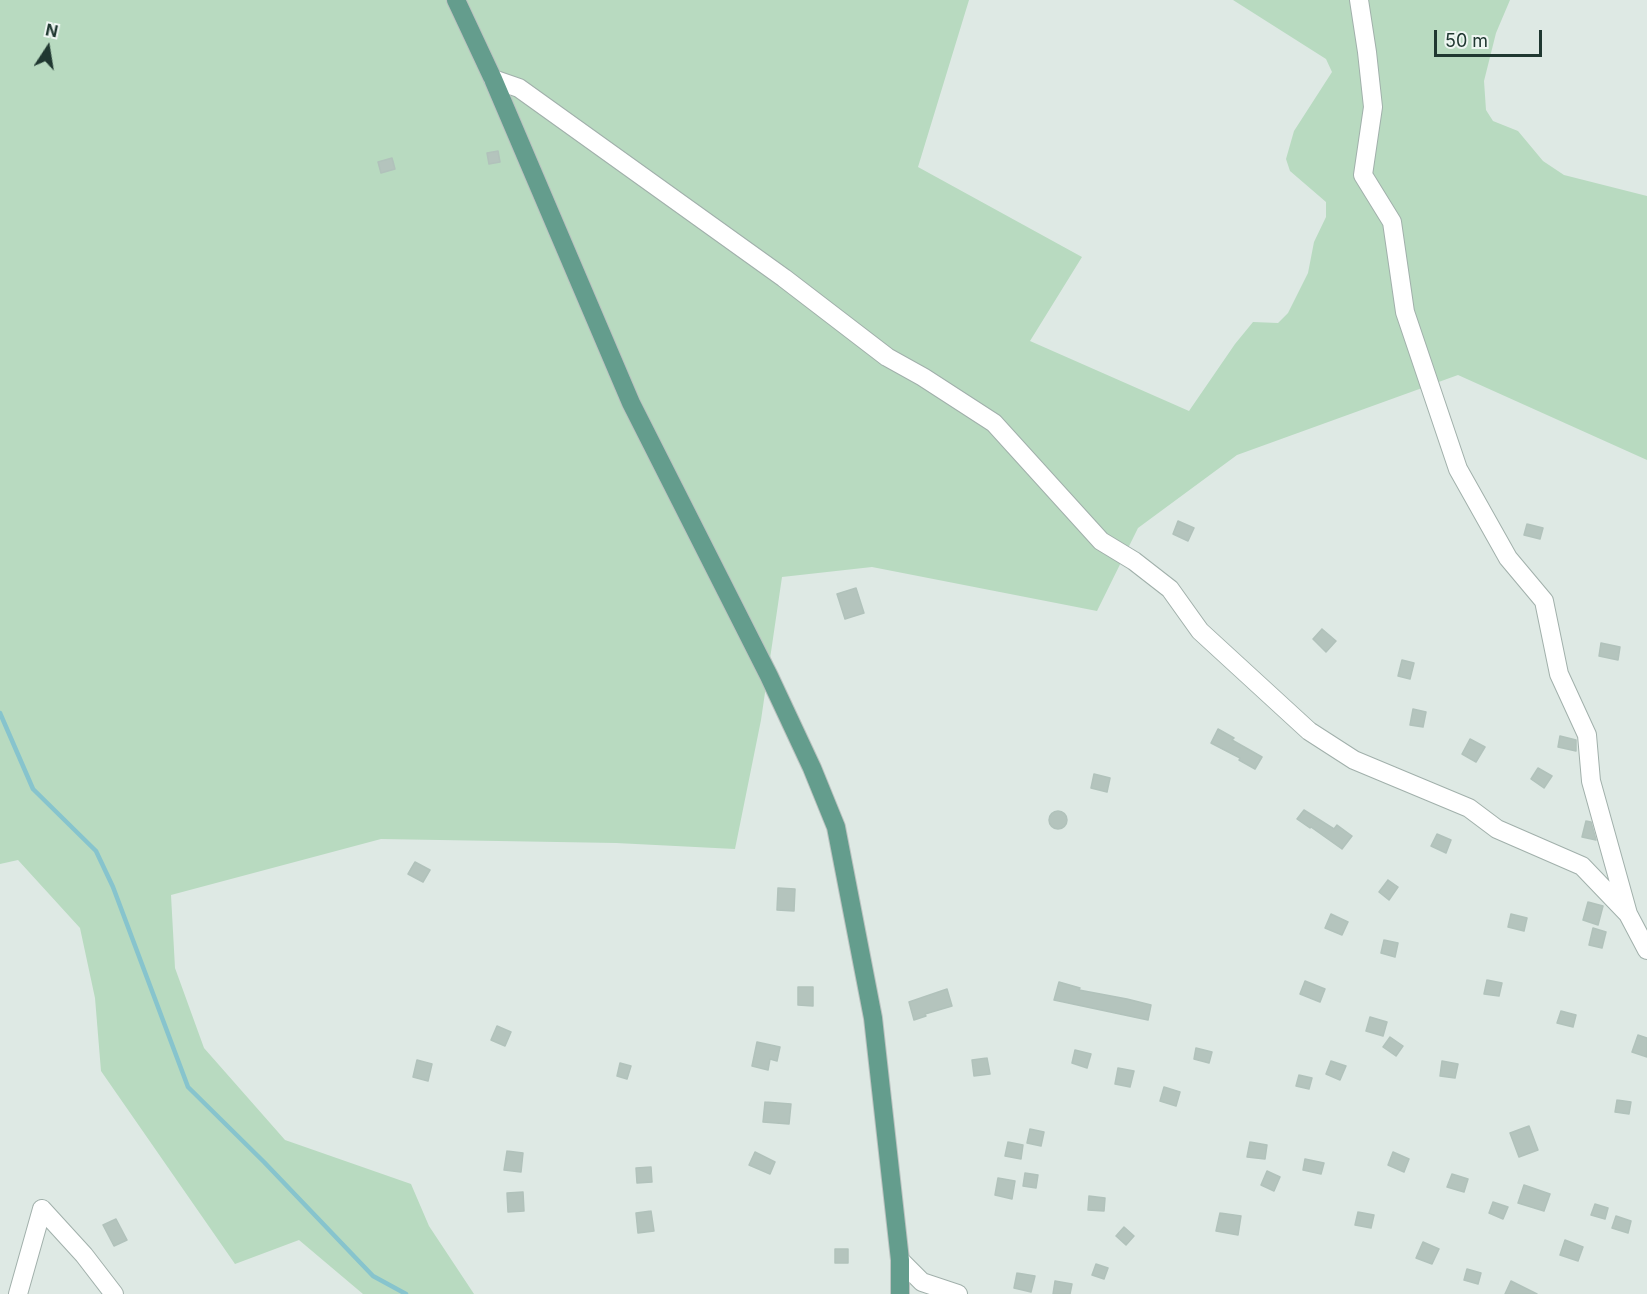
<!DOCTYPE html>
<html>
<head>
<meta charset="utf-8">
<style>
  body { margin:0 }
  #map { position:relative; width:1647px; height:1294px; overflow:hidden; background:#dee9e4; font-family:Inter,sans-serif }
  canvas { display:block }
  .north { position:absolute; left:18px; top:18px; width:60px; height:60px; -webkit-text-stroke:4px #eef6f2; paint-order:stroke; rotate:12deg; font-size:16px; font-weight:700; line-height:24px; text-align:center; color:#203831 }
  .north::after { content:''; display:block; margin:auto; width:21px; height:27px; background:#203831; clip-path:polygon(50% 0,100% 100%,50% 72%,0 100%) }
  .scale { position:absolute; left:1434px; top:30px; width:108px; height:27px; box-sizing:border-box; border:3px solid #203831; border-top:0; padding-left:8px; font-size:18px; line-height:21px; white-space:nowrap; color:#203831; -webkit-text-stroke:4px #eef6f2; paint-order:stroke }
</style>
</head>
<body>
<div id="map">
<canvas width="1647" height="1294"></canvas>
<div class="north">N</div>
<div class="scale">50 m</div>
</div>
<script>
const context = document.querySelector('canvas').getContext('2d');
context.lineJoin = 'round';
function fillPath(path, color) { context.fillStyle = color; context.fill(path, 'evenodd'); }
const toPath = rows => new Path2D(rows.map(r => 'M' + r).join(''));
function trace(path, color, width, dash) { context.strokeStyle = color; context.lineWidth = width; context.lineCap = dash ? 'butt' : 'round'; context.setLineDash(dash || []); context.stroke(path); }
fillPath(toPath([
  [0,0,969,0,918,167,1082,257,1030,341,1189,411,1235,344,1253,322,1278,323,1288,313,1308,273,1314,242,1326,217,1326,202,1290,171,1286,159,1294,131,1332,72,1326,59,1233,0,1510,0,1496,33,1484,81,1486,110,1493,121,1518,131,1543,161,1564,175,1647,196,1647,460,1458,375,1237,455,1138,528,1097,611,872,567,782,577,761,720,735,849,616,843,381,839,171,895,175,968,204,1048,285,1140,411,1184,429,1226,474,1294,363,1294,299,1240,235,1264,101,1071,95,998,80,928,18,860,0,864]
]), '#b8dac0');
trace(toPath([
  [0,713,33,789,96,851,113,887,188,1087,264,1162,373,1276,406,1294]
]), '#87c4cd', 4.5);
const building = toPath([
  [498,151,500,162,489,164,487,153,498,151],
  [392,158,395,169,381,173,378,162,392,158],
  [1178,521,1194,528,1188,541,1173,534,1178,521],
  [1527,524,1543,528,1540,539,1524,535,1527,524],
  [856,588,864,613,845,619,837,594,856,588],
  [1322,629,1336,641,1326,652,1313,639,1322,629],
  [1601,643,1620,647,1618,660,1599,656,1601,643],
  [1402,660,1414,663,1410,679,1398,676,1402,660],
  [1413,709,1426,712,1423,727,1410,725,1413,709],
  [1218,729,1234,738,1232,740,1262,757,1255,769,1239,760,1240,758,1211,743,1218,729],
  [1560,736,1576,740,1576,751,1558,747,1560,736],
  [1470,739,1485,747,1476,762,1462,754,1470,739],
  [1538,768,1552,776,1544,788,1531,779,1538,768],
  [1094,774,1110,778,1107,792,1091,788,1094,774],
  [1304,810,1334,829,1337,825,1352,836,1342,849,1311,827,1310,828,1297,819,1304,810],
  '1049 820a9 9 0 1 1 18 0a9 9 0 1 1-18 0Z',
  [1586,821,1591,822,1596,840,1582,837,1586,821],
  [1437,834,1451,840,1446,853,1431,846,1437,834],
  [415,862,430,870,423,882,408,874,415,862],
  [1388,880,1398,887,1389,900,1379,892,1388,880],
  [778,888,795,889,794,911,777,910,778,888],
  [1588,902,1603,906,1598,925,1583,920,1588,902],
  [1331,914,1348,922,1342,935,1325,928,1331,914],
  [1511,914,1527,918,1524,931,1508,927,1511,914],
  [1593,928,1606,932,1602,948,1589,945,1593,928],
  [1384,940,1398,943,1395,957,1381,953,1384,940],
  [1487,980,1502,983,1499,996,1484,994,1487,980],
  [1305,981,1325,989,1320,1002,1300,994,1305,981],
  [1059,982,1080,988,1079,990,1127,999,1151,1005,1148,1020,1054,1000,1059,982],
  [798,987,813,987,813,1006,798,1005,798,987],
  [947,989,952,1006,925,1014,926,1016,914,1020,909,1002,947,989],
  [1561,1011,1576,1015,1573,1027,1557,1023,1561,1011],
  [1370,1017,1387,1022,1383,1036,1366,1031,1370,1017],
  [497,1026,511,1032,505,1046,491,1040,497,1026],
  [1638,1035,1647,1038,1647,1057,1632,1052,1638,1035],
  [1390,1037,1403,1046,1396,1056,1383,1047,1390,1037],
  [757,1042,780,1047,777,1061,770,1059,768,1070,752,1066,757,1042],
  [1196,1048,1212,1052,1209,1063,1194,1059,1196,1048],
  [1075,1050,1091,1054,1087,1068,1072,1063,1075,1050],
  [987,1058,990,1074,974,1076,972,1060,987,1058],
  [417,1060,432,1064,428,1081,413,1077,417,1060],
  [1331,1061,1346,1066,1340,1080,1326,1074,1331,1061],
  [1442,1061,1458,1064,1455,1078,1440,1076,1442,1061],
  [620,1063,631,1066,627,1079,617,1076,620,1063],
  [1118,1068,1134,1071,1130,1087,1115,1084,1118,1068],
  [1299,1075,1312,1078,1309,1089,1296,1086,1299,1075],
  [1164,1087,1180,1092,1176,1106,1160,1101,1164,1087],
  [1617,1100,1631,1102,1629,1114,1615,1112,1617,1100],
  [765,1102,791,1104,789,1124,763,1122,765,1102],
  [1529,1126,1538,1150,1519,1157,1510,1133,1529,1126],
  [1030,1129,1044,1132,1041,1146,1027,1143,1030,1129],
  [1008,1142,1023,1145,1021,1159,1005,1156,1008,1142],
  [1250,1142,1267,1145,1265,1159,1247,1157,1250,1142],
  [507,1151,523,1153,521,1172,504,1170,507,1151],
  [755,1152,775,1162,770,1174,749,1165,755,1152],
  [1393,1152,1409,1159,1404,1172,1388,1165,1393,1152],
  [1305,1159,1324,1163,1321,1174,1303,1170,1305,1159],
  [651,1167,652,1182,637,1183,636,1168,651,1167],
  [1267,1171,1280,1177,1274,1191,1261,1185,1267,1171],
  [1025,1173,1038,1175,1036,1188,1023,1186,1025,1173],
  [1452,1174,1468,1179,1464,1192,1447,1187,1452,1174],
  [998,1178,1015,1181,1012,1199,995,1195,998,1178],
  [1524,1185,1550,1194,1544,1211,1518,1203,1524,1185],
  [523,1192,524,1211,508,1212,507,1193,523,1192],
  [1089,1196,1105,1198,1104,1211,1088,1210,1089,1196],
  [1493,1202,1508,1207,1503,1219,1489,1213,1493,1202],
  [1595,1204,1608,1208,1605,1219,1591,1215,1595,1204],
  [651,1211,654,1231,638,1233,636,1213,651,1211],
  [1358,1212,1374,1215,1371,1228,1355,1225,1358,1212],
  [1220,1213,1241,1216,1238,1235,1216,1231,1220,1213],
  [1616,1216,1631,1221,1628,1233,1612,1228,1616,1216],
  [116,1219,127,1240,114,1246,103,1225,116,1219],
  [1124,1227,1134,1236,1126,1245,1116,1236,1124,1227],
  [1565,1240,1583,1247,1578,1261,1560,1255,1565,1240],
  [1423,1242,1439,1249,1432,1264,1416,1258,1423,1242],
  [835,1249,848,1249,848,1263,835,1263,835,1249],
  [1096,1264,1108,1268,1104,1279,1092,1275,1096,1264],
  [1467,1269,1481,1273,1478,1284,1464,1280,1467,1269],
  [1017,1273,1035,1276,1031,1292,1014,1288,1017,1273],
  [1055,1281,1072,1284,1070,1294,1053,1294,1055,1281],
  [1511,1281,1537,1294,1505,1294,1511,1281]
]);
fillPath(building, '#b4c4bd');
trace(building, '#b1c2bb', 1.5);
const minor = toPath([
  [1359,0,1367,52,1373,107,1363,175,1392,222,1405,312,1458,469,1508,558,1544,601,1559,674,1587,735,1591,781,1628,914,1647,950],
  [493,79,519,88,784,278,887,357,923,377,994,423,1101,541,1134,561,1170,589,1200,631,1309,731,1354,760,1469,808,1497,829,1582,866,1628,914],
  [42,1209,84,1255,114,1294],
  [900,1260,922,1282,958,1294],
  [18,1294,42,1209]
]);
const major = toPath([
  [456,0,493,79,631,403,769,676,812,768,836,827,873,1018,900,1260,900,1294]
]);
trace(minor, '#a1b0ab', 20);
trace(major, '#bcc3c1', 20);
trace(minor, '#fff', 18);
trace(major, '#649d8d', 18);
</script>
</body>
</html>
